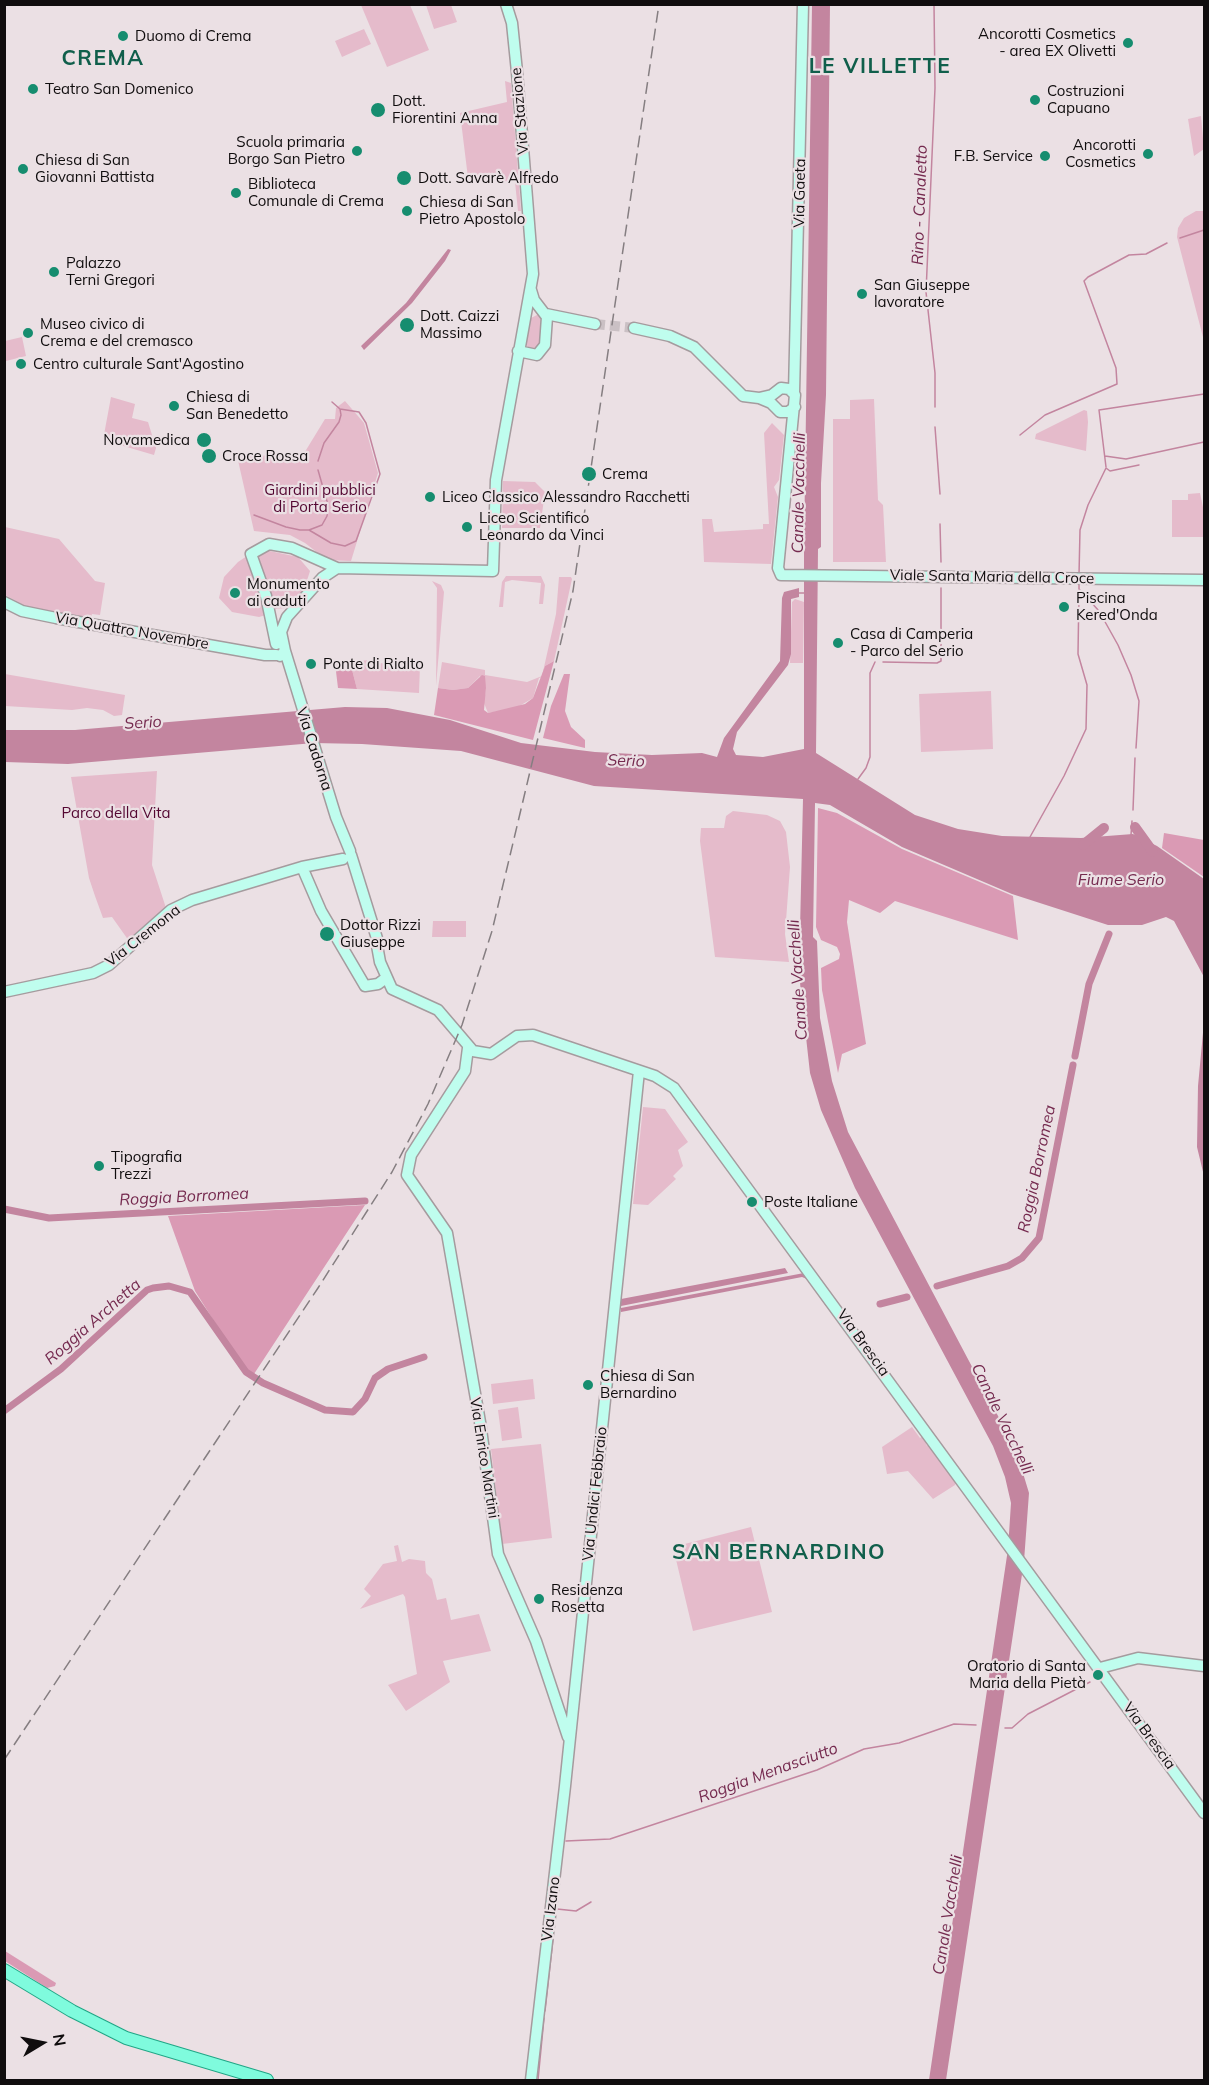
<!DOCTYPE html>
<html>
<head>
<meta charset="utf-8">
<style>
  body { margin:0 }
  #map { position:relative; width:1209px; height:2085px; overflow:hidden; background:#ebe0e4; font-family:Mulish,sans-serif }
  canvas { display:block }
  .frame { position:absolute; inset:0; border:6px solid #100d0e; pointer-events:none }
  .north { position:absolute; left:12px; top:2013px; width:60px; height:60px; -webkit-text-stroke:4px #ebe0e4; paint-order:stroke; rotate:80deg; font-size:16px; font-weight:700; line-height:24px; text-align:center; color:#100d0e }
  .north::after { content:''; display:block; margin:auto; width:21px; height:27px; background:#100d0e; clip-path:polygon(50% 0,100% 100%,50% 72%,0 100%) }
</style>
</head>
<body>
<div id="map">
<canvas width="1209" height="2085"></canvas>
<div class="frame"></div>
<div class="north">N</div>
</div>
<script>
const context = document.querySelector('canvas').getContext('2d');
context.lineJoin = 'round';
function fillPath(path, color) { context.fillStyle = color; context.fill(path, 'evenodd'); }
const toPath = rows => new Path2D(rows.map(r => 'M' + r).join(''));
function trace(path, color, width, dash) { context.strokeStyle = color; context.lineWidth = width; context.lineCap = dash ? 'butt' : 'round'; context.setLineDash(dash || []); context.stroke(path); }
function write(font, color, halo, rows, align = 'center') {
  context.font = font + ' Mulish,sans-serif'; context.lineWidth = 4.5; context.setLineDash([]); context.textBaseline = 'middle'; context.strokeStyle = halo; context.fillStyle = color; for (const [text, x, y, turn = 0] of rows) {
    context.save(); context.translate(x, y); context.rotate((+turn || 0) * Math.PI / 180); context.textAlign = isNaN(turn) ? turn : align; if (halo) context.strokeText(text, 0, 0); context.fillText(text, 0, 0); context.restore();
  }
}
fillPath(toPath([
  [361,5,410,5,429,50,387,67],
  [426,5,451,5,457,22,434,29],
  [364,29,371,44,342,57,335,41],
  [505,81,511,83,521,211,518,211,515,182,468,178,460,113,507,102],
  [1201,116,1204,149,1194,156,1188,119],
  [1196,211,1204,211,1204,341,1177,237,1178,228,1184,218],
  [539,314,543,319,540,344,536,349,529,349,526,344,531,318],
  [22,337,26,356,6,361,5,341],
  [111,397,135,404,132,418,148,422,156,448,154,455,103,440],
  [874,399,878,500,883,505,886,562,833,562,833,419,850,419,850,400],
  [345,401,364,423,378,473,351,561,327,560,305,543,290,535,254,531,237,456,303,455,325,419,335,419,336,408],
  [1084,410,1087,411,1088,422,1086,451,1035,439,1036,434],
  [772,423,784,435,779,480,774,487,778,497,771,564,704,562,702,519,712,519,714,532,763,529,763,524,769,524,764,433],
  [503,481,535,482,545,492,540,528,502,528],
  [1200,493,1204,512,1204,537,1172,537,1172,500,1188,500,1188,494],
  [5,527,59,539,95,581,105,583,100,615,92,614,91,618,31,609,5,595],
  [265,550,298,557,310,571,304,590,286,608,275,609,257,555],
  [247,556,266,615,259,617,232,612,219,598,224,577,238,562],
  [506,576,541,576,545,585,543,604,539,604,541,583,512,580,505,582,503,607,499,607,502,582],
  [559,577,571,577,572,579,554,661,545,666,542,677,539,678,533,698,516,708,488,713,484,703,486,688,480,676,468,688,453,690,438,688,442,662,485,670,485,675,527,682,542,676,556,614],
  [432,581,441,585,444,592,436,686,437,588],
  [795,599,804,602,803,663,790,663,792,602],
  [369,660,370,664,400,662,400,666,403,667,420,666,419,693,357,689,350,662],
  [5,674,125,695,122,715,114,716,103,710,87,708,72,710,5,706],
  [991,691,993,749,921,752,919,694],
  [157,771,152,865,166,908,129,941,112,917,103,918,95,896,89,878,71,777],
  [733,811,767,815,780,821,786,832,790,867,785,934,789,962,715,957,700,841,701,828,724,828,726,816],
  [433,921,466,921,466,937,432,937],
  [643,1107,665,1109,688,1142,678,1150,683,1166,673,1176,676,1179,648,1205,633,1204],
  [533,1379,535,1399,493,1404,491,1384],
  [518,1407,522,1438,502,1441,498,1410],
  [912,1427,920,1438,923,1436,927,1446,930,1444,956,1482,955,1485,933,1499,908,1471,887,1474,882,1447],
  [541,1444,552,1538,502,1544,491,1449],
  [751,1527,772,1612,693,1631,673,1547],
  [398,1545,402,1562,409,1559,425,1561,426,1573,432,1579,437,1600,446,1598,451,1620,479,1614,491,1651,443,1661,450,1682,406,1711,388,1685,417,1674,405,1597,403,1594,360,1609,371,1596,364,1589,383,1564,397,1561,394,1546]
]), '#e5bbcb');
fillPath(toPath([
  [554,661,533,740,434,715,438,688,453,690,468,688,482,675,485,676,486,688,484,710,488,713,525,704,533,698,545,666],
  [350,662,357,689,338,688,335,663],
  [564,674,570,674,565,711,571,727,585,740,585,748,543,738,551,706],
  [818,808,837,813,902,849,1013,896,1018,940,895,901,880,913,849,900,847,922,866,1044,842,1054,838,1073,822,990,821,968,839,959,840,954,837,947,821,940,816,927],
  [1164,833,1204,840,1204,877,1162,848],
  [365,1205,254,1374,249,1371,238,1359,195,1291,168,1216],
  [5,1951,56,1983,55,1986,47,1988,5,1961]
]), '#da9ab4');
fillPath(toPath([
  [812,5,830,5,826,395,821,483,821,547,818,549,816,753,915,815,958,829,1002,836,1081,838,1133,834,1157,846,1204,879,1204,977,1174,921,1166,917,1142,925,1108,925,1012,894,902,847,830,805,815,803,813,937,817,941,820,1018,832,1081,848,1132,1016,1450,1029,1493,1024,1561,946,2080,929,2080,1008,1549,1011,1503,1005,1477,993,1446,855,1188,821,1110,810,1073,799,974,803,799,594,786,461,751,362,744,314,743,68,764,5,762,5,730,75,730,345,707,387,708,450,720,521,743,595,752,652,755,702,753,717,757,724,738,780,661,782,598,784,592,799,588,799,597,791,599,791,654,788,665,737,732,733,749,736,755,763,757,804,749,804,546],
  [448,249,451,250,445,261,412,303,364,350,361,346,406,303],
  [1204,1022,1204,1176,1197,1147,1198,1086],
  [785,1268,788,1273,621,1306,621,1299],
  [804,1273,829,1304,826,1306,807,1279,802,1277,621,1312,621,1308]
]), '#c3859f');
trace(toPath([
  [934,4,935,88,926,292,935,373,935,407],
  [1180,238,1204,230],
  [935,427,940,494],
  [1020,435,1045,415,1117,384,1116,368,1084,281,1088,277,1129,255,1146,254,1167,243],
  [1105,456,1126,459,1204,442],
  [318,461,324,443,339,422,341,415,340,409,332,402],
  [1106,467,1099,410,1204,394],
  [254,515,286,527,300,530,309,530,322,525,327,516,328,505,318,470],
  [940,524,941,562],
  [309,530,331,543,345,546,356,541,380,474,366,423,359,412,340,409],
  [1079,575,1080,530,1088,505,1106,468,1110,471,1139,465],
  [1079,582,1079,589,1099,611,1118,645,1131,675,1139,701,1136,748],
  [797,593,807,593],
  [883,662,937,663,941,661,941,588],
  [858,779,866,768,870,757,870,673,875,662],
  [1133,810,1135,758],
  [1131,835,1132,821],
  [1030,837,1064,776,1086,729,1087,685,1078,654,1079,590],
  [1005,1728,1012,1728,1028,1714,1090,1682],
  [566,1841,610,1839,817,1770,864,1749,899,1743,954,1724,976,1725],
  [557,1909,576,1911,591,1902],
  [545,2011,553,1939],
  [538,2080,544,2018]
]), '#c3859f', 1.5);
trace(toPath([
  [1075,1056,1089,984,1109,934],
  [4,1209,49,1218,365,1201],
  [937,1286,1008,1266,1022,1258,1039,1238,1073,1065],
  [880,1304,907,1297],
  [4,1411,61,1369,147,1290,153,1288,169,1286,190,1292,246,1372,263,1383,325,1410,353,1412,365,1399,375,1378,388,1369,424,1357]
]), '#c3859f', 7);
trace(toPath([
  [1135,827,1153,852],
  [1083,845,1104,828]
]), '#c3859f', 10);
trace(toPath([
  [595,324,634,328]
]), '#cac0c4', 10, [10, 5]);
const secondary = toPath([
  [546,314,595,324],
  [634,328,670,336,694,347,743,396,759,398,772,395,781,388,789,389,795,395,778,568,781,575,1204,580],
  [518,351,537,355,545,345,547,317,534,300,531,290],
  [794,393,803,4],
  [759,398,771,403,780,412,788,412,795,407],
  [4,602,22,611,56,618,265,655,276,655],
  [276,644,266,596,251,554,269,544,292,548,337,568,493,571,496,480,533,274,517,72,512,23,506,4],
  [285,651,336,817,350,851],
  [280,656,285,651,281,632,287,617,322,578,337,568],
  [351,855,379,945],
  [302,867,321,911,365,986,378,984,386,978],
  [376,940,380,962,392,989,438,1010,473,1051,491,1054,517,1036,533,1035,655,1076,674,1088,1204,1813],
  [4,992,93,973,109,965,171,910,192,900,302,867,343,859],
  [468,1048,465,1071,411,1155,407,1175,447,1233,480,1422,498,1554,536,1641,568,1737],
  [1100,1668,1138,1658,1204,1666],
  [531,2080,565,1786,639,1071]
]);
const primary = toPath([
  [4,1970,72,2011,126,2038,267,2080]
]);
trace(secondary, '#a59b9e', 13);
trace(primary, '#21a686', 14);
trace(secondary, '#bffdee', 10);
trace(primary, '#7ffbdd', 12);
trace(toPath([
  [4,1760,318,1288,392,1172,428,1104,462,1025,492,931,573,591,659,4]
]), '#857e81', 1.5, [12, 6]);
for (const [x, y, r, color] of [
  [123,36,6,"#168d6f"],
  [1128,43,6,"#168d6f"],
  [33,89,6,"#168d6f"],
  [1035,100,6,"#168d6f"],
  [378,110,8,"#168d6f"],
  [357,151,6,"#168d6f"],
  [1148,154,6,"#168d6f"],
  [1045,156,6,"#168d6f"],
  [23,169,6,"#168d6f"],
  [404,178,8,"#168d6f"],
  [236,193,6,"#168d6f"],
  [407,211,6,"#168d6f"],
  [54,272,6,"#168d6f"],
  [862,294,6,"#168d6f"],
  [407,325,8,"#168d6f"],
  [28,333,6,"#168d6f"],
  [21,364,6,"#168d6f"],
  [174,406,6,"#168d6f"],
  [204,440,8,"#168d6f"],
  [209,456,8,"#168d6f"],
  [589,474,8,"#168d6f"],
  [430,497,6,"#168d6f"],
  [467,527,6,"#168d6f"],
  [235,593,6,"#168d6f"],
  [1064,607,6,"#168d6f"],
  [838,643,6,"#168d6f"],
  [311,664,6,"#168d6f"],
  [327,934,8,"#168d6f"],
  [99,1166,6,"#168d6f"],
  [752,1202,6,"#168d6f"],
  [588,1385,6,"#168d6f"],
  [539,1599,6,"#168d6f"],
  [1098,1675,6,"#168d6f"]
]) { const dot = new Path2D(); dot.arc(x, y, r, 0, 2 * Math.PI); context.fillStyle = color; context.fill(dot); trace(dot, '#ebe0e4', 2); }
write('15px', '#100d0e', '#ebe0e4', [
  ["Ancorotti Cosmetics",1116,34,"right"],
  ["- area EX Olivetti",1116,51,"right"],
  ["Duomo di Crema",135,36],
  ["Teatro San Domenico",45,89],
  ["Costruzioni",1047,91],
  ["Capuano",1047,108],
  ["Dott.",392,101],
  ["Fiorentini Anna",392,118],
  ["Scuola primaria",345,142,"right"],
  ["Borgo San Pietro",345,159,"right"],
  ["Ancorotti",1136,145,"right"],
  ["Cosmetics",1136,162,"right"],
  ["F.B. Service",1033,156,"right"],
  ["Chiesa di San",35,160],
  ["Giovanni Battista",35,177],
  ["Dott. Savarè Alfredo",418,178],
  ["Biblioteca",248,184],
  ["Comunale di Crema",248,201],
  ["Chiesa di San",419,202],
  ["Pietro Apostolo",419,219],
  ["Palazzo",66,263],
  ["Terni Gregori",66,280],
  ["San Giuseppe",874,285],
  ["lavoratore",874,302],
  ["Dott. Caizzi",420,316],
  ["Massimo",420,333],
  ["Museo civico di",40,324],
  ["Crema e del cremasco",40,341],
  ["Centro culturale Sant'Agostino",33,364],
  ["Chiesa di",186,397],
  ["San Benedetto",186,414],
  ["Novamedica",190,440,"right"],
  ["Croce Rossa",222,456],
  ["Crema",602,474],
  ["Liceo Classico Alessandro Racchetti",442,497],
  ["Liceo Scientifico",479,518],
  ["Leonardo da Vinci",479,535],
  ["Monumento",247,584],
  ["ai caduti",247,601],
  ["Piscina",1076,598],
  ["Kered'Onda",1076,615],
  ["Casa di Camperia",850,634],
  ["- Parco del Serio",850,651],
  ["Ponte di Rialto",323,664],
  ["Dottor Rizzi",340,925],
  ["Giuseppe",340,942],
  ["Tipografia",111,1157],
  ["Trezzi",111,1174],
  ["Poste Italiane",764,1202],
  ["Chiesa di San",600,1376],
  ["Bernardino",600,1393],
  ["Residenza",551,1590],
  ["Rosetta",551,1607],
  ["Oratorio di Santa",1086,1666,"right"],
  ["Maria della Pietà",1086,1683,"right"]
], 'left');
write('15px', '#100d0e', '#ebe0e4', [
  ["Via Stazione",520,111,-95],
  ["Via Gaeta",800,193,-89],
  ["Viale Santa Maria della Croce",992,577,1],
  ["Via Quattro Novembre",132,631,10],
  ["Via Cadorna",314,749,72],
  ["Via Cremona",143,936,-38],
  ["Via Brescia",863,1343,54],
  ["Via Enrico Martini",484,1458,81],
  ["Via Undici Febbraio",595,1494,-84],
  ["Via Brescia",1149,1736,54],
  ["Via Izano",551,1909,-83]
]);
write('15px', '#540732', '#ebe0e4', [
  ["Giardini pubblici",320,490],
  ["di Porta Serio",320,507],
  ["Parco della Vita",116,813]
]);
write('italic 16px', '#752a4f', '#ebe0e4', [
  ["Rino - Canaletto",920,205,-88],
  ["Canale Vacchelli",799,493,-89],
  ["Serio",143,723,-3],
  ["Serio",626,761,2],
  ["Fiume Serio",1121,880],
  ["Canale Vacchelli",798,980,-94],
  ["Roggia Borromea",1037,1169,-78],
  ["Roggia Borromea",184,1197,-3],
  ["Roggia Archetta",93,1322,-41],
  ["Canale Vacchelli",1002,1419,64],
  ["Roggia Menasciutto",768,1773,-20],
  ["Canale Vacchelli",948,1915,-81]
]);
context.letterSpacing = '1.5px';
write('bold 21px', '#105f4b', '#ebe0e4', [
  ["CREMA",103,59],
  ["LE VILLETTE",880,67],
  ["SAN BERNARDINO",779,1553]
]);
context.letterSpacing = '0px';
</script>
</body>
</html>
